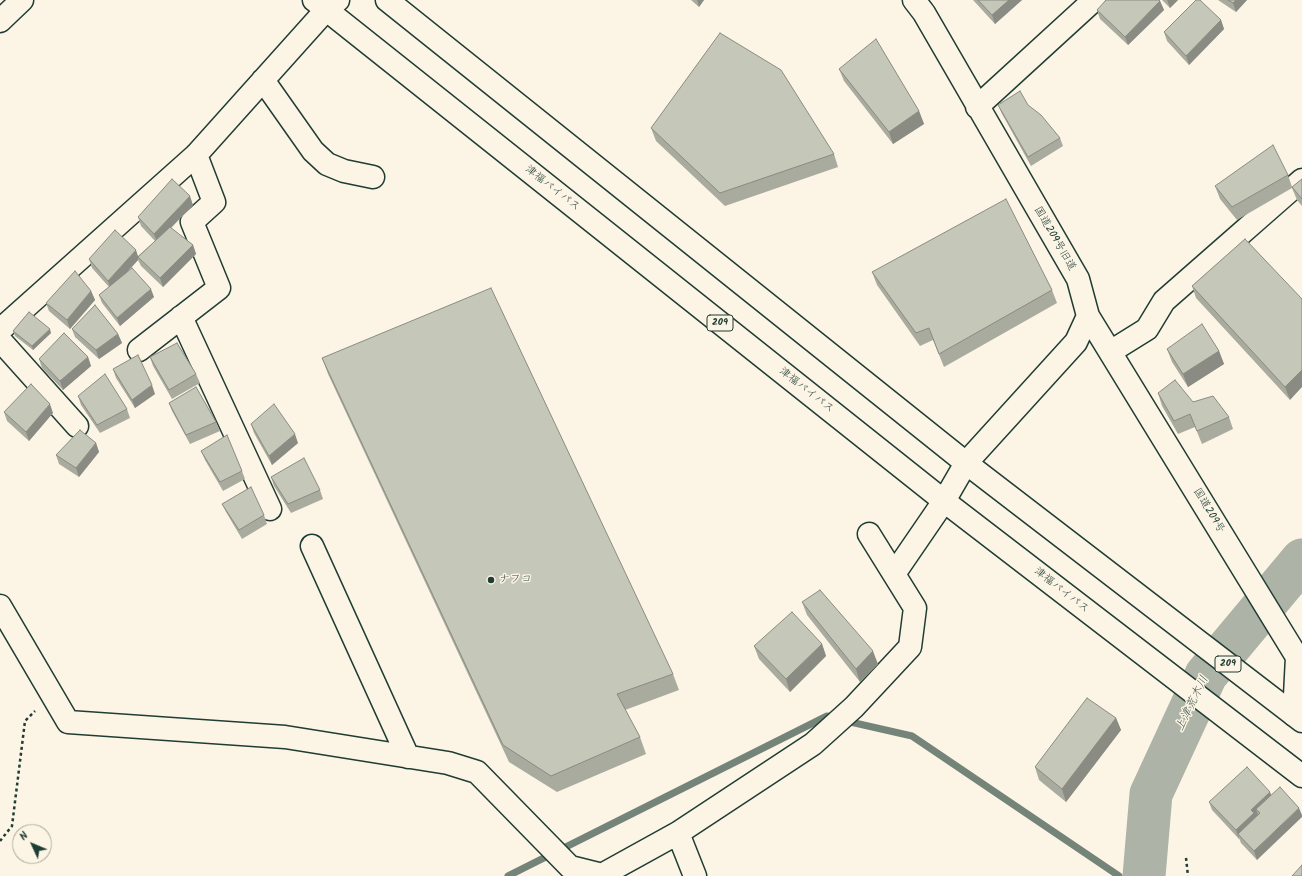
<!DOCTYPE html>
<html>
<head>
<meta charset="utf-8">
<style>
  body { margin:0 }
  #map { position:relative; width:1302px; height:876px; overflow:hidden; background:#fcf5e5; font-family:Kalam,sans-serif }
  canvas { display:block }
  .north { position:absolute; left:12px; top:824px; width:40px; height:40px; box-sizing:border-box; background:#fcf5e5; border:1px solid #a4ab9e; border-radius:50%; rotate:314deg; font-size:11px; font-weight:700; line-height:16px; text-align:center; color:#1f3d34 }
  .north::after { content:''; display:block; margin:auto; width:14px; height:18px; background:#1f3d34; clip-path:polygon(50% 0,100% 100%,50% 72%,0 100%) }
</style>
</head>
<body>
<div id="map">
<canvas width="1302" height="876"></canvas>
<div class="north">N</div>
</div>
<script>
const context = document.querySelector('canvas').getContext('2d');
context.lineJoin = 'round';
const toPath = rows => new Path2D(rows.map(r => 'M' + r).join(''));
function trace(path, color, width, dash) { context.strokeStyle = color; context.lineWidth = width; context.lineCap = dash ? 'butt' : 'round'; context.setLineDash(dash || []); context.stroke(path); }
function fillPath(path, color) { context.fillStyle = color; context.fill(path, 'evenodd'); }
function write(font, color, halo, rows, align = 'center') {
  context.font = font + ' Kalam,"Klee One",sans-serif'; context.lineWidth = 3; context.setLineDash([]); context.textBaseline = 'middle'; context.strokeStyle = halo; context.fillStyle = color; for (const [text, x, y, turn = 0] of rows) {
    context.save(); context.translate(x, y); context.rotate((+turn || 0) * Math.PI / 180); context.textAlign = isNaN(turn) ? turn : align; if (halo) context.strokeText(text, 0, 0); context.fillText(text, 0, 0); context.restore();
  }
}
trace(toPath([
  [846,721,912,736,1119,876],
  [508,876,827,716,835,718]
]), '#758479', 7);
trace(toPath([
  [1144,876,1151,794,1206,675,1302,560]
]), '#aeb3a7', 43);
const minor = toPath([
  [0,21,22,0],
  [263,80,313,151,327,164,344,171,373,177],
  [977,107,1094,0],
  [1088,316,1297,657,1294,715],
  [181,317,270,509],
  [0,330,196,155,326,10,338,0],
  [0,340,77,426],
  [139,350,219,288,192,222,214,202,196,155],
  [1110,352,1147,329,1164,301,1302,180],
  [312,546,408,757],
  [894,574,944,501,966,463,1076,342,1088,316,1078,279,924,13,914,0],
  [0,606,68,722,285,737,448,763,477,772,570,867,602,875,678,833,813,744,854,707,910,647,915,608,869,534],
  [678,833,695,876]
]);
const highway = toPath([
  [314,0,944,501,1302,776],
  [387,0,966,463,1302,721]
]);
trace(minor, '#1f3d34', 25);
trace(highway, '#1f3d34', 25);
trace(toPath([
  [0,841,12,826,25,721,35,711],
  [1186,858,1188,876]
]), '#1f3d34', 2.5, [3, 3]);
trace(minor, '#fcf5e5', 22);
trace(highway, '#fcf5e5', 22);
fillPath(toPath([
  [691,0,704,0,699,7],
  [973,0,1022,0,995,24],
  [1162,0,1178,0,1170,8],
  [1218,0,1247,0,1236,12],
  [1160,1,1164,10,1128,45,1100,19,1097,10],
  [1221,20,1224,29,1189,65,1167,41,1164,32],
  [839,69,919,111,924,124,893,144,844,81],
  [998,105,1028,105,1060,138,1063,146,1031,166,1002,114],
  [651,128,834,154,838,167,725,206,656,141],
  [1288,175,1292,187,1302,179,1302,206,1297,200,1292,188,1237,220,1220,199,1215,186],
  [193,205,171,228,193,245,196,254,163,287,141,266,138,260,128,271,154,297,120,326,102,303,99,295,109,287,92,268,89,259,138,256,155,241,141,226,138,217],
  [1245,239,1290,400,1196,298,1192,286],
  [872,272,1052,290,1057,303,944,367,933,340,920,346,877,285],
  [91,291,95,300,70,329,49,311,46,303],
  [72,329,118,334,122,343,99,359,75,337],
  [13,331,51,333,33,350,15,336],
  [1167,349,1219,351,1224,364,1188,387,1172,362],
  [88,357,91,366,63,390,42,368,39,359],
  [150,357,196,374,200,383,172,399,153,366],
  [322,358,673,674,679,690,625,710,640,737,646,754,557,792,509,762,328,374],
  [113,369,155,394,135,408,116,378],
  [1158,393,1193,402,1229,417,1233,429,1202,444,1195,427,1178,434,1162,406],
  [78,396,127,409,130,418,100,433,81,405],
  [169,403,216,422,220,431,190,444,172,411],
  [4,412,53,413,29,441,7,421],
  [251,424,298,443,272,465,254,433],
  [96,443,99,452,79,477,59,464,56,455],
  [201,451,242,471,245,479,223,491,205,460],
  [271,477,320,490,323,499,291,513,274,486],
  [222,504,264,515,267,524,242,539,226,512],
  [802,602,878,664,860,682,807,615],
  [822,644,826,656,790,692,759,659,754,646],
  [1116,718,1121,730,1066,802,1039,780,1035,767],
  [1270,792,1271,795,1257,860,1241,843,1239,838,1239,839,1212,810,1209,802]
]), '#a9ab9f');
fillPath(toPath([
  [697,0,704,0,699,7],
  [1009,0,1022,0,995,24,992,15],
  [1167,0,1178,0,1170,8],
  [1236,0,1247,0,1236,12,1233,3],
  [1160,1,1164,10,1128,45,1125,37],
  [1221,20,1224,29,1189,65,1186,56],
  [919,111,924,124,893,144,889,132],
  [190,196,193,205,157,242,154,234],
  [193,245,196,254,163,287,160,278],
  [136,250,139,259,138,257,138,260,111,290,108,281],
  [151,289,154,297,120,326,117,318],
  [91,291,95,300,70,329,67,320],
  [50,329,51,333,33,350,32,346],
  [118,334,122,343,99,359,96,350],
  [1219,351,1224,364,1188,387,1183,374],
  [88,357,91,366,63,390,60,381],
  [1302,370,1302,387,1290,400,1285,387],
  [152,385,155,394,135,408,132,400],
  [50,404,53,413,29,441,26,432],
  [295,434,298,443,272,465,269,456],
  [96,443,99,452,79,477,76,468],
  [822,644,826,656,790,692,786,679],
  [873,651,878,664,860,682,856,669],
  [1116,718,1121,730,1066,802,1062,789],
  [1270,792,1273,801,1256,809,1258,815,1238,834,1239,838,1239,839,1236,830,1251,810],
  [1299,808,1302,815,1302,817,1257,860,1254,851]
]), '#8a8b82');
const building = toPath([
  [978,0,1009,0,992,15,978,0],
  [1106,0,1159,0,1160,1,1125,37,1097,10,1106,0],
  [1196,0,1200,0,1221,20,1186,56,1164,32,1196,0],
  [1228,0,1236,0,1233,3,1228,0],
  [720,33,781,70,834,154,720,193,651,128,720,33],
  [876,39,919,111,889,132,839,69,876,39],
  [1020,91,1028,105,1041,115,1060,138,1028,157,998,105,1020,91],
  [1273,145,1288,175,1232,207,1215,186,1273,145],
  [172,179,190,196,154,234,138,217,172,179],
  [1302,179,1302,199,1292,187,1302,179],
  [1006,199,1052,290,939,354,929,328,916,333,872,272,1006,199],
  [170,227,193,245,160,278,138,257,170,227],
  [115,230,136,250,108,281,89,259,115,230],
  [1245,239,1302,299,1302,370,1285,387,1192,286,1245,239],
  [132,268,151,289,117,318,99,295,132,268],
  [75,271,91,291,67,320,46,303,75,271],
  [491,288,673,674,617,694,640,737,551,776,503,745,322,358,491,288],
  [95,305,118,334,96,350,72,329,95,305],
  [29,312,50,329,32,346,13,331,29,312],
  [1202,324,1219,351,1183,374,1167,349,1202,324],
  [64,333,88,357,60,381,39,359,64,333],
  [177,343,196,374,169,390,150,357,177,343],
  [138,355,152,385,132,400,113,369,138,355],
  [105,374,127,409,97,425,78,396,105,374],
  [1175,380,1193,402,1213,396,1229,417,1197,431,1190,414,1174,421,1158,393,1175,380],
  [31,384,50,404,26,432,4,412,31,384],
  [196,387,216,422,186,435,169,403,196,387],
  [274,404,295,434,269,456,251,424,274,404],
  [80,430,96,443,76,468,56,455,80,430],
  [227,435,242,471,220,482,201,451,227,435],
  [304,458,320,490,288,504,271,477,304,458],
  [251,487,264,515,239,530,222,504,251,487],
  [820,590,873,651,856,669,802,602,820,590],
  [792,612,822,644,786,679,754,646,792,612],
  [1087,698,1116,718,1062,789,1035,767,1087,698],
  [1247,767,1270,792,1251,810,1254,813,1236,830,1209,802,1247,767],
  [1280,787,1299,808,1254,851,1238,834,1260,813,1256,809,1280,787],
  [1302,865,1302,876,1292,876,1302,865]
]);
fillPath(building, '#c5c7b9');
trace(building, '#8a8b82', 1);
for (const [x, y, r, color] of [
  [491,580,4,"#1f3d34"]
]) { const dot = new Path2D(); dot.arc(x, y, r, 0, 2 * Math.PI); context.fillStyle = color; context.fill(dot); trace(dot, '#fcf5e5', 1.5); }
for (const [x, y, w] of [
  [720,323,26],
  [1228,664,26]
]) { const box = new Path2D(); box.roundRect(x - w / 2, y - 8, w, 16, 3); context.fillStyle = '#fcf5e5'; context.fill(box); trace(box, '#1f3d34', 1); }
write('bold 10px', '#1f3d34', null, [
  ["209",720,323],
  ["209",1228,664]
]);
write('11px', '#1f3d34', '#fcf5e5', [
  ["津福バイパス",552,189,38],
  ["国道209号旧道",1054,239,60],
  ["津福バイパス",806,391,38],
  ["国道209号",1208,511,59],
  ["津福バイパス",1061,591,38]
]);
write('11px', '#1f3d34', '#fcf5e5', [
  ["ナフコ",499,580]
], 'left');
write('italic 12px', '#435a51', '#fcf5e5', [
  ["上津荒木川",1193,704,-64]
]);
</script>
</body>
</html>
